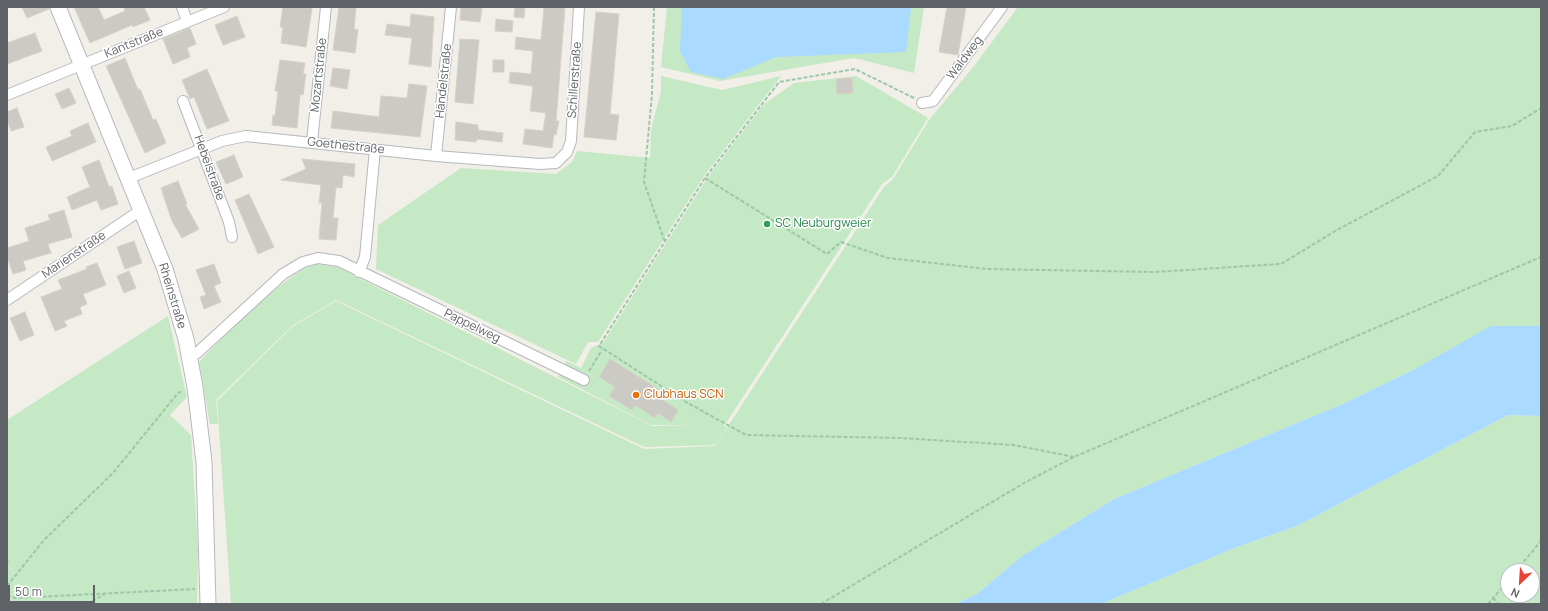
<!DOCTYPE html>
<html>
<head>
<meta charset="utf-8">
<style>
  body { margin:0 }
  #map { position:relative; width:1548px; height:611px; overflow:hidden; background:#f1efe8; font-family:Manrope,sans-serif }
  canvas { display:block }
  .frame { position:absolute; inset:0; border:8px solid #5f6368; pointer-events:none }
  .north { position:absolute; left:1500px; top:563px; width:40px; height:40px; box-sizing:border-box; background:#fff; border:1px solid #bfc1c3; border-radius:50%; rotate:205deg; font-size:11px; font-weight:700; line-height:16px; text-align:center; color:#5f6368 }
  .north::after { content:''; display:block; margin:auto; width:14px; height:18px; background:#ea4335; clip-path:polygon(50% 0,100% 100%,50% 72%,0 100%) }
  .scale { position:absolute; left:8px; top:585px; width:87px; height:18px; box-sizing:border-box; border:2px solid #5f6368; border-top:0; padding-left:5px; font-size:12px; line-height:14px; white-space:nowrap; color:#5f6368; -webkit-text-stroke:3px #fff; paint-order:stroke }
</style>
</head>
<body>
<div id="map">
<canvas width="1548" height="611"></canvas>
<div class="frame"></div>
<div class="north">N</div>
<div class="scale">50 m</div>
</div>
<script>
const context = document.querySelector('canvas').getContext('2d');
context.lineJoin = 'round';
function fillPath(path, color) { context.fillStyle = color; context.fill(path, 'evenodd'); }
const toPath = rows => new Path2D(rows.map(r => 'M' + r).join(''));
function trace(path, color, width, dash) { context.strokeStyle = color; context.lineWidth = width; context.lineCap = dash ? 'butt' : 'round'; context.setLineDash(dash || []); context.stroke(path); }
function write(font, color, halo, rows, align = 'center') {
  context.font = font + ' Manrope,sans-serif'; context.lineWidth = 3; context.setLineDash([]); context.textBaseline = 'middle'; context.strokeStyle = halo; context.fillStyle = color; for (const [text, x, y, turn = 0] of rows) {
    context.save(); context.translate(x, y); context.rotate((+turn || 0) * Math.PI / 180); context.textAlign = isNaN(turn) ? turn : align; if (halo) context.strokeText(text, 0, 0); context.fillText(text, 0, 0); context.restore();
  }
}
fillPath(toPath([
  [667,7,924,7,914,73,854,58,720,81,661,67],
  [1018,7,1541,7,1541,326,1533,326,1417,368,1343,404,1114,499,1022,556,977,594,955,604,231,604,217,401,292,327,336,301,644,449,715,446,884,187,893,179,929,120,974,66],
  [661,76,722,90,781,76,704,176,598,342,588,342,576,364,376,269,378,225,461,168,556,174,572,162,577,151,650,158,651,130,661,91],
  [856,76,928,118,892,177,882,184,724,426,727,427,715,445,644,447,336,300,292,326,216,400,218,424,210,424,199,362,225,335,274,290,303,269,317,264,337,267,652,426,702,426,651,425,558,377,566,361,581,368,591,348,603,343,708,177,763,105,794,83],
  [168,316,187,397,170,415,191,435,198,551,197,604,7,604,7,420],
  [1508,415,1541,416,1541,604,1101,604,1237,547,1297,526],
  [1508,571,1532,571,1532,595,1508,595]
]), '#c5e8c5');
fillPath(toPath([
  [682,7,911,7,906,52,776,57,723,79,691,72,680,51],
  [1491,326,1541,326,1541,416,1508,415,1297,526,1237,547,1101,604,955,604,977,594,1022,556,1114,499,1343,404,1417,368]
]), '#aadaff');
const building = toPath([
  [22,7,49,7,49,9,27,18,22,7],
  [74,7,98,7,104,20,125,11,124,7,144,7,150,20,133,27,132,25,90,43,74,7],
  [283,7,312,8,306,47,281,43,283,27,280,27,283,7],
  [339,7,356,7,354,29,358,30,355,53,333,50,339,7],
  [461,7,482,7,480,22,460,20,461,7],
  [515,7,525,7,524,18,514,17,515,7],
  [544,7,565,7,556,121,559,121,556,135,554,134,552,148,523,144,525,129,543,131,546,113,530,111,533,86,509,83,510,72,531,74,533,51,515,49,516,37,541,40,544,7],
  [947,7,966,7,958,55,939,52,947,7],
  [596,12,619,14,610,114,619,115,616,140,584,137,596,12],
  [411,14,434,17,431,67,409,64,412,38,385,35,387,24,410,27,411,14],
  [237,16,245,37,223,45,215,25,237,16],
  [496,19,513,21,512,32,495,31,496,19],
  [190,28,196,44,187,48,190,57,173,64,163,39,190,28],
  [35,33,42,51,7,64,7,43,35,33],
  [460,39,479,40,473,104,455,102,460,39],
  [125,58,138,90,140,89,153,120,156,119,166,143,145,153,106,66,125,58],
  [280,60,305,63,303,74,306,74,303,95,300,94,297,128,272,125,273,115,275,116,278,91,275,91,280,60],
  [493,60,504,60,504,72,493,72,493,60],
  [333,68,350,70,347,89,330,86,333,68],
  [207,69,229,121,207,129,194,97,190,99,182,80,207,69],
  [852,78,853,93,837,94,836,79,852,78],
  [409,84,427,86,420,137,331,128,333,111,379,117,381,96,407,98,409,84],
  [69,88,76,103,62,109,55,94,69,88],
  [17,108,24,127,11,131,7,120,7,112,17,108],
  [456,122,478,125,478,130,503,133,502,142,477,139,476,142,455,140,456,122],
  [88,123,96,142,52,161,46,147,72,136,70,131,88,123],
  [234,155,243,177,226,184,216,162,234,155],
  [302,159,355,164,354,177,343,175,342,188,336,187,333,218,338,218,336,240,319,239,322,203,319,203,321,185,281,180,306,169,302,159],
  [99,160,109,187,112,186,118,204,101,210,97,200,72,210,67,197,90,187,82,167,99,160],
  [178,181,187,204,185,204,199,229,182,238,172,221,161,188,178,181],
  [249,194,274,247,258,254,235,200,249,194],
  [64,210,72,237,48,244,51,253,23,261,26,270,13,274,7,256,7,248,29,241,25,228,50,220,48,215,64,210],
  [134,241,142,263,125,269,117,247,134,241],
  [97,263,106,285,83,294,87,304,80,307,82,314,64,321,67,326,55,331,41,297,62,289,58,280,87,269,86,267,97,263],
  [214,264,221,283,214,286,221,302,204,309,200,297,206,295,196,270,214,264],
  [129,271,136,288,124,293,117,276,129,271],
  [25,312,34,335,20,341,10,318,25,312],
  [610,359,658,389,655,395,678,410,671,422,658,413,655,418,635,405,632,410,609,396,615,387,599,377,610,359]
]);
fillPath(building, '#cccac5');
trace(building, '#d6d1c6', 1);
const minor = toPath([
  [182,7,187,21],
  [7,95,224,7],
  [183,101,229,222,232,237],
  [922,103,933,101,1002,7],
  [312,142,326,7],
  [436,156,451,7],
  [129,178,222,141,246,136,436,156,540,164,556,163,567,152,571,141,579,7],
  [359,272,365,257,375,149],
  [7,300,141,210],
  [189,356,197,353,283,274,303,262,318,258,339,261,584,380]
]);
const secondary = toPath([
  [58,7,165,269,186,339,195,387,204,462,208,604]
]);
trace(minor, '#b5b8bc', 12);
trace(secondary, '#b6babf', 17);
trace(toPath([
  [654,7,652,94,644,182,665,242],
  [914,98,855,69,779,82,705,178,599,346,686,402,746,435,900,438,1014,445,1074,457],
  [705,178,827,254,841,242,888,258,987,269,1154,272,1281,264,1337,230,1438,176,1475,132,1512,126,1541,108],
  [589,371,602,350],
  [7,563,8,561],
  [1516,571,1541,541],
  [7,586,44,540,113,473,178,393,183,391],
  [7,595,15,598,195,589],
  [1493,598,1499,604],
  [87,604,105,594],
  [821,604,1024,483,1074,457,1541,257],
  [1488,604,1508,581]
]), '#9cc7a9', 2, [4, 2]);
trace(minor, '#fff', 10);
trace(secondary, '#fff', 15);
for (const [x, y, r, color] of [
  [767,224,4,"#2e9e5b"],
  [636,395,4,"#e8710a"]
]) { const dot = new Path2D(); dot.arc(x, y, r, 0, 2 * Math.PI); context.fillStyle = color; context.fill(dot); trace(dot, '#fff', 1.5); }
write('12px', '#5f6368', '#fff', [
  ["Kantstraße",134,43,-22],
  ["Waldweg",965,58,-53],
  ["Mozartstraße",319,75,-84],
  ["Schillerstraße",575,80,-86],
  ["Händelstraße",444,81,-84],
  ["Goethestraße",346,146,6],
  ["Hebelstraße",209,168,70],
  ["Marienstraße",74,255,-34],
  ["Rheinstraße",172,296,73],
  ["Pappelweg",472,326,26]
]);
write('12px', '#27864d', '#fff', [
  ["SC Neuburgweier",775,224]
], 'left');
write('12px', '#c56008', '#fff', [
  ["Clubhaus SCN",644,395]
], 'left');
</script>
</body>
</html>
